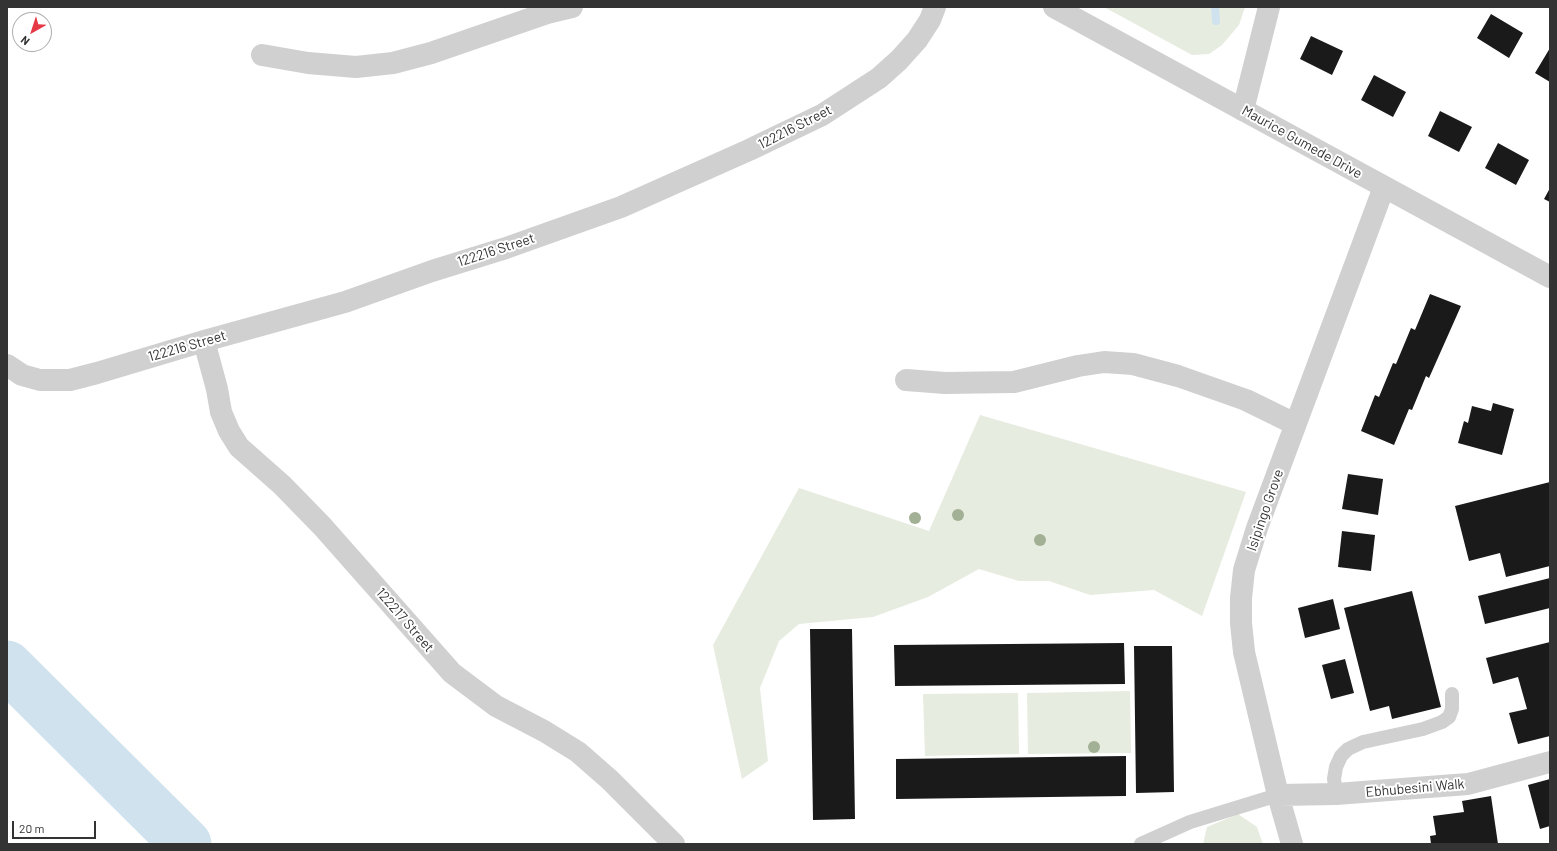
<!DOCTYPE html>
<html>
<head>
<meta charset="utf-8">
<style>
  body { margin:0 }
  #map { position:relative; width:1557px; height:851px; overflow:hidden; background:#fff; font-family:Barlow,sans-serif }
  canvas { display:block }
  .frame { position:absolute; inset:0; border:8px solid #333; pointer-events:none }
  .north { position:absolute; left:12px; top:12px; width:40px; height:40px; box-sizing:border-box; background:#fff; border:1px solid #adadad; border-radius:50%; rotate:219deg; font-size:11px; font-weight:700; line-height:16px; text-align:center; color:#333 }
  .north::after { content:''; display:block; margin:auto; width:14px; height:18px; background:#e63946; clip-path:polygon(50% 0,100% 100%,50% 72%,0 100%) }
  .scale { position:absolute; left:12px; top:821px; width:84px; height:18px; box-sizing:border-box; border:2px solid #333; border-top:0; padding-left:5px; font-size:12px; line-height:14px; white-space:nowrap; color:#333; -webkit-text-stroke:3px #fff; paint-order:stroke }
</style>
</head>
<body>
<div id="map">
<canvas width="1557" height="851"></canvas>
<div class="frame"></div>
<div class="north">N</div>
<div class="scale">20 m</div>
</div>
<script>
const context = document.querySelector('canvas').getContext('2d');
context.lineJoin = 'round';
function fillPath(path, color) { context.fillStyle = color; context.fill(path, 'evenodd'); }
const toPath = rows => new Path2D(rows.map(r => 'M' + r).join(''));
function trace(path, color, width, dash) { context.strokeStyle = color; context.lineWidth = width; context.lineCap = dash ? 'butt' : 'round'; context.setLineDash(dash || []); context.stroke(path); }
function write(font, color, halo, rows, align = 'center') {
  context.font = font + ' Barlow,sans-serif'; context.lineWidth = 4; context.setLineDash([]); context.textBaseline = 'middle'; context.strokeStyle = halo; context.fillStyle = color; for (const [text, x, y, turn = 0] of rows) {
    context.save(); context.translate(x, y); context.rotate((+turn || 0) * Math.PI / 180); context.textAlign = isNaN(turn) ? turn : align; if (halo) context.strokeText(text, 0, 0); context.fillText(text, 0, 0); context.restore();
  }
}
fillPath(toPath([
  [1104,7,1245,7,1239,25,1222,45,1209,54,1192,55],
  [980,415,1246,492,1202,616,1154,590,1090,595,1049,581,1019,581,979,569,928,597,873,617,799,624,779,641,760,688,768,761,742,779,713,645,799,488,929,531],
  [1130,691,1131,753,1028,754,1027,693],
  [1018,693,1019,754,925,756,923,694],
  [1238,814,1257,827,1263,844,1203,844,1207,827]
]), '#e6ecdf');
trace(toPath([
  [1215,7,1216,21]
]), '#cfe2ee', 8);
trace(toPath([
  [7,666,186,844]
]), '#cfe2ee', 51);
fillPath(toPath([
  [1491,14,1523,33,1509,58,1477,38],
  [1311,36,1343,51,1332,75,1300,59],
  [1550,48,1550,82,1535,73],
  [1374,75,1406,92,1393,117,1361,100],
  [1440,111,1472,127,1459,152,1428,136],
  [1498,143,1529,160,1516,185,1485,168],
  [1550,188,1550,202,1544,199],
  [1430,294,1461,306,1429,378,1426,376,1412,410,1409,409,1394,445,1361,431,1375,395,1379,397,1393,363,1396,364,1411,328,1415,330],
  [1493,403,1514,409,1502,455,1458,443,1464,421,1468,423,1472,406,1491,411],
  [1348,474,1383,479,1378,515,1342,509],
  [1550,482,1550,566,1506,577,1500,553,1469,561,1455,506],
  [1342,531,1375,535,1371,571,1338,567],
  [1550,578,1550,608,1485,624,1478,596],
  [1412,591,1441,707,1392,719,1389,706,1370,711,1344,608],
  [1333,599,1340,629,1305,638,1298,608],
  [810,629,852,629,855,819,813,820],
  [1550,642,1550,736,1518,744,1509,713,1527,709,1518,677,1493,684,1486,658],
  [1124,643,1125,684,895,686,894,645],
  [1134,646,1172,646,1174,792,1136,793],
  [1345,659,1354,693,1331,699,1322,665],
  [1126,756,1126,796,896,799,896,759],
  [1550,779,1550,826,1540,829,1528,785],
  [1491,796,1498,844,1431,844,1430,836,1436,835,1433,816,1464,812,1462,801]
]), '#1a1a1a');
trace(toPath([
  [1336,794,1334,779,1336,767,1341,756,1348,749,1363,742,1423,729,1442,722,1449,717,1452,709,1452,694],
  [1141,844,1190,822,1278,795]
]), '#d0d0d0', 14);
trace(toPath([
  [262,55,308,63,356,67,393,63,431,53,547,13,572,7],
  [1243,110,1269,7],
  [204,341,217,389,221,412,229,431,239,447,282,485,322,526,452,673,496,706,544,731,578,752,610,780,674,844],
  [7,365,22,375,40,380,70,380,97,373,204,341,345,302,432,271,506,248,621,207,749,150,822,115,879,78,899,60,917,40,930,20,935,7],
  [906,380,945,383,1014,382,1078,366,1104,362,1133,364,1178,376,1246,400,1295,424],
  [1278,795,1336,794,1468,784,1550,762],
  [1292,844,1278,795,1244,652,1241,623,1241,598,1244,570,1257,528,1384,187]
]), '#d0d0d0', 22);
trace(toPath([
  [1054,7,1550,277]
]), '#d0d0d0', 22);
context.fillStyle = '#a2b095';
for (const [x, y] of [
  [958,515],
  [915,518],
  [1040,540],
  [1094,747]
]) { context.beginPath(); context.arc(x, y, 6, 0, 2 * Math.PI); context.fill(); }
write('14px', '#333', '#fff', [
  ["122216 Street",795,127,-27],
  ["Maurice Gumede Drive",1302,142,29],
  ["122216 Street",496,250,-18],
  ["122216 Street",187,346,-16],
  ["Isipingo Grove",1265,510,-71],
  ["122217 Street",405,620,49],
  ["Ebhubesini Walk",1415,788,-5]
]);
</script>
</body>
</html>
